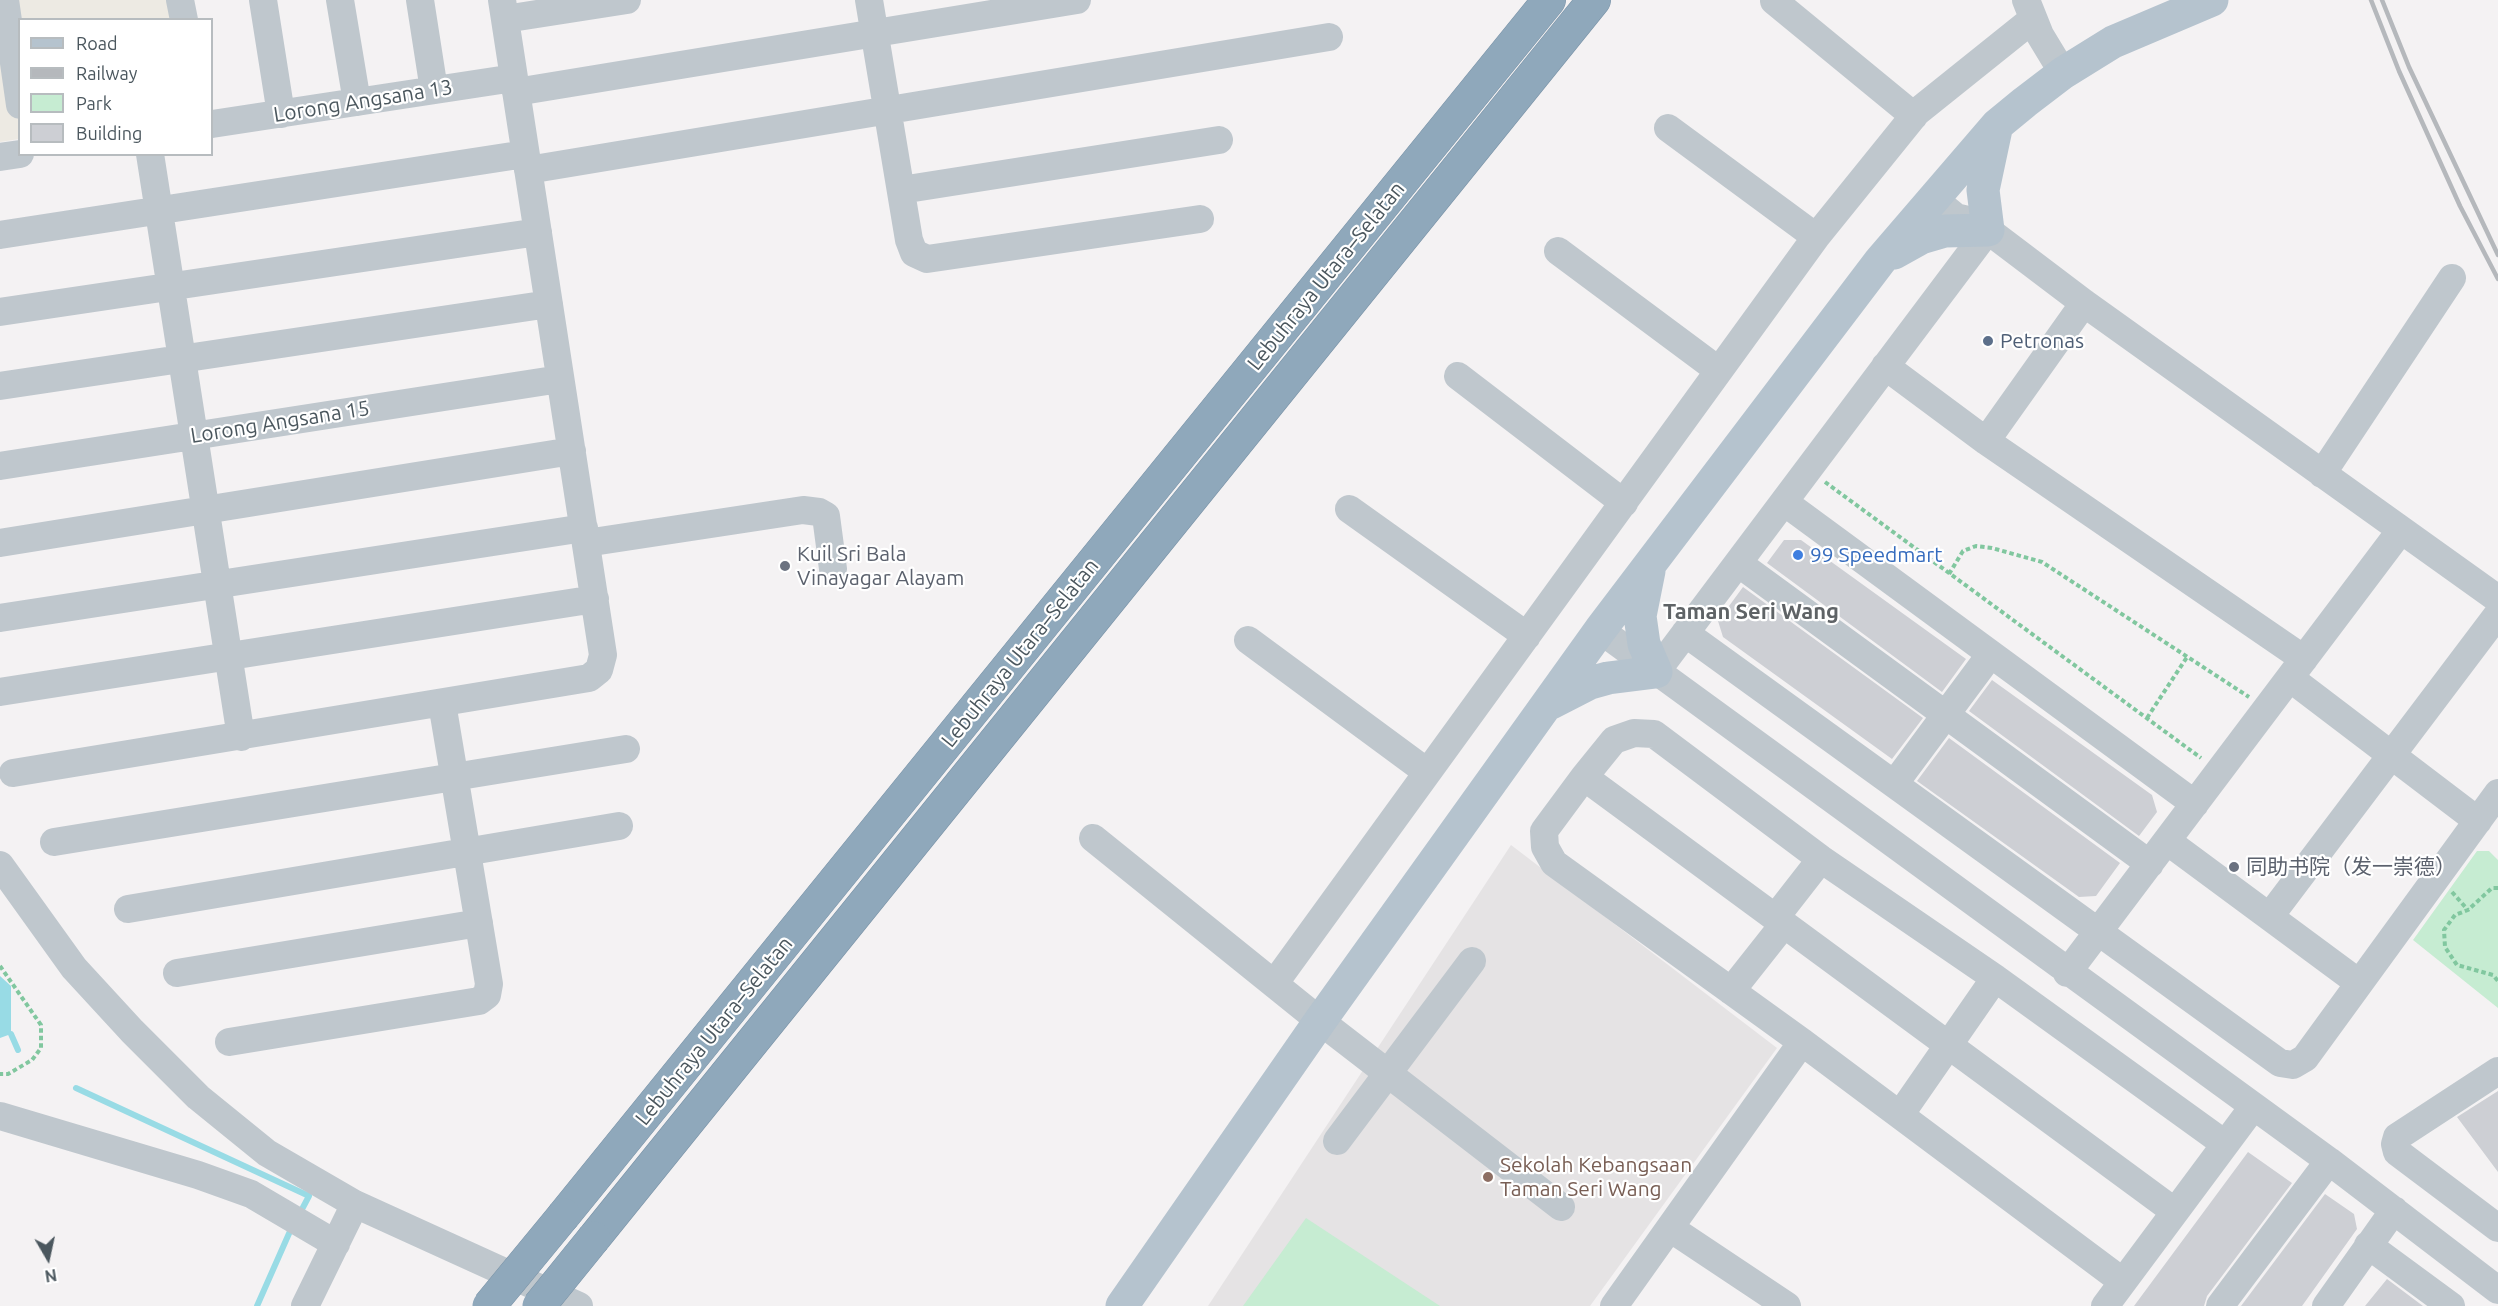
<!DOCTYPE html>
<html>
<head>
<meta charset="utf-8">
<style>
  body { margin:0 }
  #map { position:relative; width:2498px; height:1306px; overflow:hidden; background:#f4f2f3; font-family:Ubuntu,sans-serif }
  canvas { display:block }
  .legend { position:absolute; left:18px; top:18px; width:195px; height:138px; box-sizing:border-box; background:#fff; border:2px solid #b7bcbf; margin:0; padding:8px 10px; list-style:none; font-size:18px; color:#4b575e }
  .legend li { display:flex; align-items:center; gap:12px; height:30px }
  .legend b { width:30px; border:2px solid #b7bcbf }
  .north { position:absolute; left:18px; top:1228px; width:60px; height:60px; -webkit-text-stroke:4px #fff; paint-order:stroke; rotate:171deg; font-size:16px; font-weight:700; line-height:24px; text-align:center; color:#4b575e }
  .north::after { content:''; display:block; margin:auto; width:21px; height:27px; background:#4b575e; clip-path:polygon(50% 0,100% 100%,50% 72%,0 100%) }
</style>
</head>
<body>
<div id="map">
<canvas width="2498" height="1306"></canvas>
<ul class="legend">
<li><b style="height:8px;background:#b5c3ce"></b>Road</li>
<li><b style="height:8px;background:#b5b8bc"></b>Railway</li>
<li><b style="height:16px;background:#c6ecd2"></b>Park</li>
<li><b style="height:16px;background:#cdcfd4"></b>Building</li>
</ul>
<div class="north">N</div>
</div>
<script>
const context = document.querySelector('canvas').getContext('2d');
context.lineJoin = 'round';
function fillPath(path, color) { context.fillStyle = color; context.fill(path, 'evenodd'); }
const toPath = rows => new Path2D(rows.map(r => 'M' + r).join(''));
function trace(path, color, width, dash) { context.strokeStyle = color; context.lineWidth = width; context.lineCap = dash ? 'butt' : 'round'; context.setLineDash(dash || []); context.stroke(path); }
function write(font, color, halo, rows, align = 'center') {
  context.font = font + ' Ubuntu,"Noto Sans SC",sans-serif'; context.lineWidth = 4.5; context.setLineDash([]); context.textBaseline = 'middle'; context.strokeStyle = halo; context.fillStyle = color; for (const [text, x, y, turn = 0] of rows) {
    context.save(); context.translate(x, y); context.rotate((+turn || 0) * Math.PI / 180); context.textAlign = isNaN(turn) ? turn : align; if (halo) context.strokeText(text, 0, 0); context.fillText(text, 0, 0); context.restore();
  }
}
fillPath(toPath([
  [0,0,186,0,189,19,20,20,19,139,0,142]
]), '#edeae3');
fillPath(toPath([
  [1511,845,1777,1048,1590,1306,1208,1306]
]), '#e5e3e4');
fillPath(toPath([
  [2477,851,2489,851,2498,860,2498,1008,2413,940],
  [1306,1218,1440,1306,1243,1306]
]), '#c6ecd2');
fillPath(toPath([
  [0,976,11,986,11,1034,0,1038]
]), '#98dbe5');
trace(toPath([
  [11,1034,18,1050],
  [76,1088,309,1196,300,1213],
  [257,1306,291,1229]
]), '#98dbe5', 6);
fillPath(toPath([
  [1784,540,1801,540,1966,659,1942,692,1767,563],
  [1743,587,1923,718,1892,759,1723,637,1718,621],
  [1992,680,2152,795,2157,812,2139,836,1969,711],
  [1949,738,2120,863,2096,896,2079,897,1917,781],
  [2498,1091,2498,1172,2457,1117],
  [2248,1152,2292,1183,2207,1296,2204,1306,2134,1306],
  [2325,1194,2354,1214,2357,1229,2302,1306,2241,1306],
  [2387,1279,2423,1306,2365,1306]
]), '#cdcfd4');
const highway = toPath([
  [564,1215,1549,0],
  [594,1238,1594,0]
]);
trace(highway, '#7a93a7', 34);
trace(toPath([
  [1825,482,2201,758],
  [1949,574,1963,551,1976,546,1992,548,2042,562,2249,697],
  [2147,718,2187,657],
  [2498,888,2492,888,2468,910,2455,915,2444,930,2445,947,2457,965,2493,975,2498,981],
  [2452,892,2468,910],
  [0,966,41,1025,41,1048,32,1060,8,1074,0,1074]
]), '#81c79f', 4, [4.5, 3]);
trace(toPath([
  [5,0,20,105],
  [180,0,184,20],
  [263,0,281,114],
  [340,0,357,102],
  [420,0,434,90],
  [869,0,909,240,914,253,927,259,1200,219],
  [2026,0,2040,35,2063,73],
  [1774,1,1914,116],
  [505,19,627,0],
  [516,92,1077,0],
  [212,124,514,78],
  [1668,128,1816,237],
  [150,154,241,737],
  [0,157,20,154],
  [528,170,1329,37],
  [901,190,1219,140],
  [1934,199,1956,217,1977,222,2084,303,2498,599],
  [0,235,525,154],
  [1558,251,1718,370],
  [0,312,538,232],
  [1885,366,1986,441,2304,659],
  [1458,376,1624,503],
  [0,386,549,304],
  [1986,441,2084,303],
  [0,466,560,379],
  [2322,474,2452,278],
  [1784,502,2195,804],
  [1349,509,1527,636],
  [0,543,572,451],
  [586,543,803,510,819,512,826,516,833,569],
  [1738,563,2150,864],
  [0,618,584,528],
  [1600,630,2329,1161,2498,1290],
  [1685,633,2280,1063,2293,1065,2305,1058,2498,793],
  [1248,640,1427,772],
  [1656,672,1988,230],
  [2290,678,2478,821],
  [0,692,595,599],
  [13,773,589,678,599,670,603,655,502,0],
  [1584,777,2174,1211],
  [1895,783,1990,655],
  [1093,838,1320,1021,1561,1207],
  [2167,841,2359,983],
  [54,842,626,749],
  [0,865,74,968,132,1031,198,1097,267,1153,355,1204,579,1306],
  [128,909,619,826],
  [2270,916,2498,614],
  [1775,918,1821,859],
  [177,973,479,923],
  [2067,973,2401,530],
  [1274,984,1816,237,1917,112,2033,19],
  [1731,991,1784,924],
  [229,1042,479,1001,487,995,489,984,442,703],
  [2498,1071,2397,1137,2395,1144,2397,1152,2498,1228],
  [1900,1115,1995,978],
  [0,1116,198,1175,251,1194,336,1244],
  [1337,1141,1472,961],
  [1670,1228,1787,1306],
  [2368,1245,2451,1306],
  [2122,1281,1802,1042,1554,863,1545,847,1544,831,1584,777,1614,740,1634,733,1654,734,1821,859,1995,978,2225,1144],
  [305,1306,355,1204],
  [1614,1306,1802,1042],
  [2105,1306,2253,1107],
  [2220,1306,2329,1161],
  [2326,1306,2394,1210]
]), '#bfc7cd', 28);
trace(toPath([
  [1894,253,1921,238,1945,231,1988,230,1983,190,1996,129],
  [1551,703,1590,683,1608,678,1656,672,1644,644,1640,616,1649,571],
  [1122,1306,1320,1021,1600,630,1880,261,1997,125,2025,102,2063,73,2113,42,2212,0]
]), '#b5c3ce', 33);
trace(highway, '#8fa8bb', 33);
trace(toPath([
  [2371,0,2399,71,2460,206,2498,279],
  [2382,0,2409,67,2498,255]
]), '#b5b8bc', 4.5);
const highwayBridge = toPath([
  [489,1306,564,1215],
  [539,1306,594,1238]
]);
trace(highwayBridge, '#7a93a7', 34, []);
trace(highwayBridge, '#8fa8bb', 33);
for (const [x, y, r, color] of [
  [1988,341,6,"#5c6f8a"],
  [1798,555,6,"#3f7fe0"],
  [785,566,6,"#6b7280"],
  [2234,867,6,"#6b7280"],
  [1488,1177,6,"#8d6e63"]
]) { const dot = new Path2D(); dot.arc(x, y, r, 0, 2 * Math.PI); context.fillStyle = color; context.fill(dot); trace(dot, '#fff', 2); }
write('21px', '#4b575e', '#fff', [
  ["Lorong Angsana 13",363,101,-9],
  ["Lebuhraya Utara–Selatan",1326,276,-51],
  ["Lorong Angsana 15",280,422,-9],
  ["Lebuhraya Utara–Selatan",1020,653,-51],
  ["Lebuhraya Utara–Selatan",714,1031,-51]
]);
write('21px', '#4e5e75', '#fff', [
  ["Petronas",2000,341]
], 'left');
write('21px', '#5b616d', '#fff', [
  ["Kuil Sri Bala",797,554],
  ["Vinayagar Alayam",797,578],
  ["同助书院（发一崇德）",2246,867]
], 'left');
write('21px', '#366cbe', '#fff', [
  ["99 Speedmart",1810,555]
], 'left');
write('21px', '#785e54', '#fff', [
  ["Sekolah Kebangsaan",1500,1165],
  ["Taman Seri Wang",1500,1189]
], 'left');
write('bold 22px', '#5f6366', '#fff', [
  ["Taman Seri Wang",1751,612]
]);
</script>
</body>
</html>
